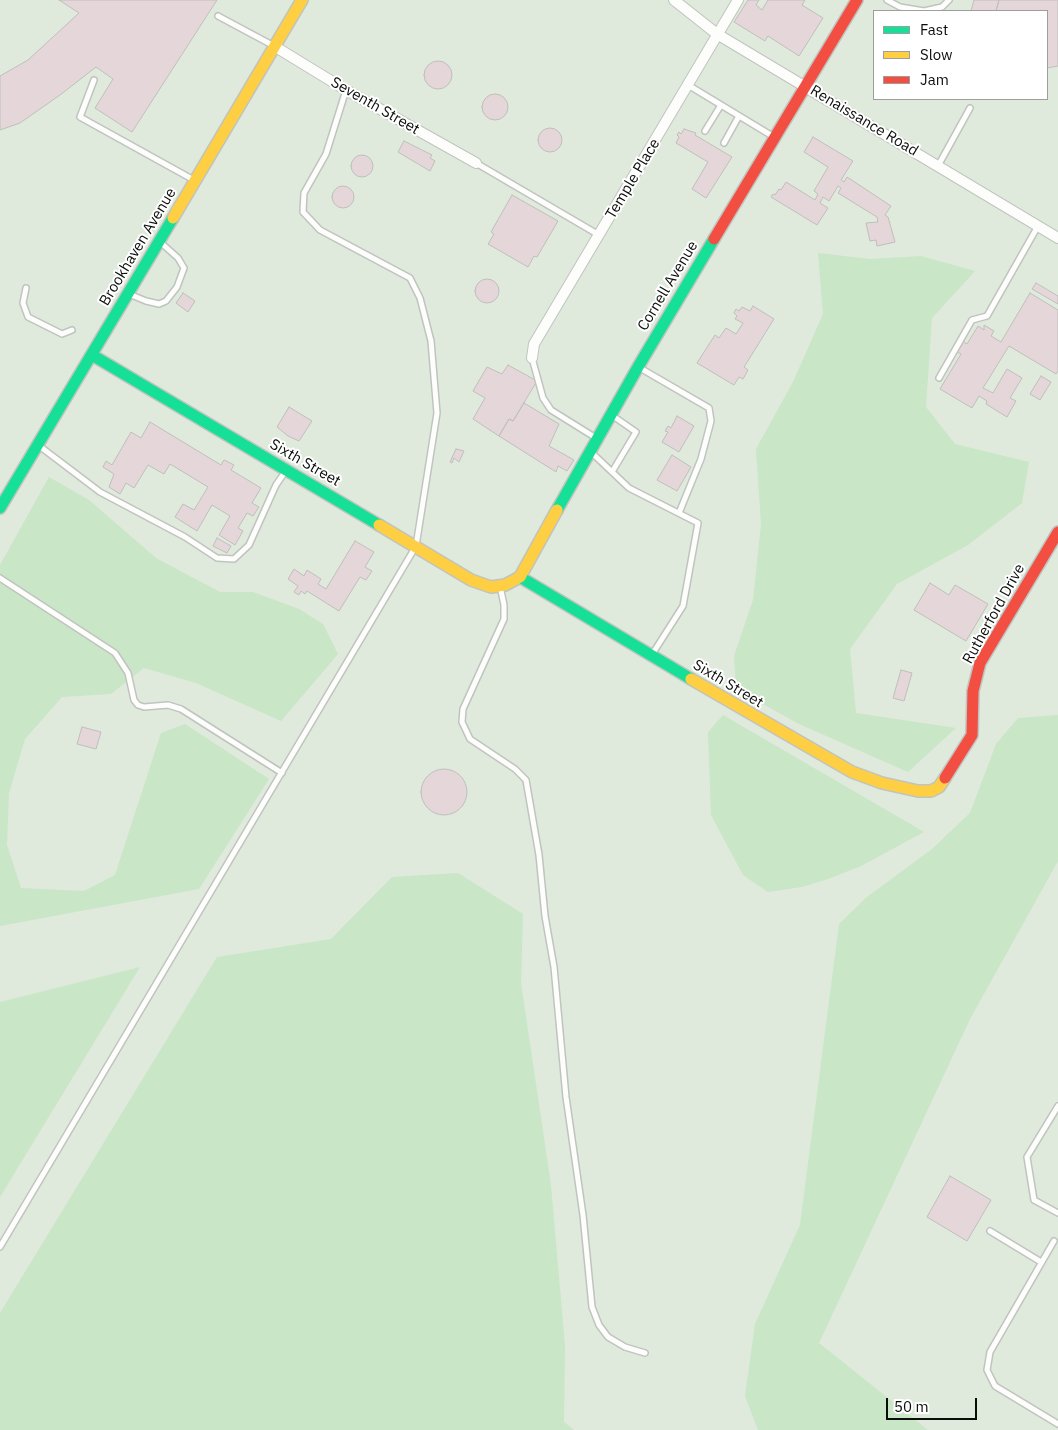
<!DOCTYPE html>
<html>
<head>
<meta charset="utf-8">
<style>
  body { margin:0 }
  #map { position:relative; width:1058px; height:1430px; overflow:hidden; background:#eff4ee; font-family:"IBM Plex Sans",sans-serif }
  canvas { display:block }
  .legend { position:absolute; left:873px; top:10px; width:175px; height:90px; box-sizing:border-box; background:#fff; border:1px solid #9d9f9d; margin:0; padding:6px 9px; list-style:none; font-size:15px; color:#0a0e0a }
  .legend li { display:flex; align-items:center; gap:10px; height:25px }
  .legend b { width:25px; border:1px solid #9d9f9d }
  .scale { position:absolute; left:886px; top:1398px; width:91px; height:22px; box-sizing:border-box; border:2px solid #0a0e0a; border-top:0; padding-left:6px; font-size:15px; line-height:18px; white-space:nowrap; color:#0a0e0a; -webkit-text-stroke:4px #fff; paint-order:stroke }
</style>
</head>
<body>
<div id="map">
<canvas width="1058" height="1430"></canvas>
<ul class="legend">
<li><b style="height:6px;background:#16e098"></b>Fast</li>
<li><b style="height:6px;background:#ffcf43"></b>Slow</li>
<li><b style="height:6px;background:#f24e42"></b>Jam</li>
</ul>
<div class="scale">50 m</div>
</div>
<script>
const context = document.querySelector('canvas').getContext('2d');
context.lineJoin = 'round';
function fillPath(path, color) { context.fillStyle = color; context.fill(path, 'evenodd'); }
const toPath = rows => new Path2D(rows.map(r => 'M' + r).join(''));
function trace(path, color, width, dash) { context.strokeStyle = color; context.lineWidth = width; context.lineCap = dash ? 'butt' : 'round'; context.setLineDash(dash || []); context.stroke(path); }
function write(font, color, halo, rows, align = 'center') {
  context.font = font + ' "IBM Plex Sans",sans-serif'; context.lineWidth = 4; context.setLineDash([]); context.textBaseline = 'middle'; context.strokeStyle = halo; context.fillStyle = color; for (const [text, x, y, turn = 0] of rows) {
    context.save(); context.translate(x, y); context.rotate((+turn || 0) * Math.PI / 180); context.textAlign = isNaN(turn) ? turn : align; if (halo) context.strokeText(text, 0, 0); context.fillText(text, 0, 0); context.restore();
  }
}
fillPath(toPath([
  [0,0,1058,0,1058,1430,0,1430],
  [874,11,1047,11,1047,99,874,99]
]), '#dfeadd');
fillPath(toPath([
  [818,253,870,259,921,256,975,271,932,318,926,407,955,444,1029,462,1022,503,968,545,897,584,850,649,856,713,956,728,908,772,799,724,736,689,734,656,753,600,761,524,756,449,793,382,823,314],
  [49,477,89,500,156,558,220,592,253,592,299,609,323,624,338,654,281,721,196,683,144,668,111,694,62,697,25,739,9,793,7,845,21,888,84,891,115,875,161,733,185,724,269,779,199,889,0,926,0,565],
  [723,715,924,832,861,866,828,879,802,887,768,892,743,875,711,815,708,732],
  [1058,715,1058,861,970,1019,819,1343,928,1430,758,1430,745,1396,755,1324,800,1225,839,924,867,897,932,849,970,813,996,744,1018,718],
  [458,873,523,914,521,983,551,1185,565,1346,564,1422,574,1430,0,1430,0,1313,217,957,331,939,392,877],
  [140,967,0,1197,0,1002]
]), '#c9e6c6');
const building = toPath([
  [59,0,217,0,132,132,95,108,113,79,96,67,60,95,20,123,0,130,0,76,28,60,79,13,59,0],
  [748,0,759,0,756,5,762,10,768,0,805,0,802,5,823,18,799,56,768,36,765,41,734,22,748,0],
  [974,0,999,0,996,11,971,11,974,0],
  [999,0,1058,0,1058,66,1047,68,1047,11,996,11,999,0],
  '424 75a14 14 0 1 1 28 0a14 14 0 1 1-28 0Z',
  '482 107a13 13 0 1 1 26 0a13 13 0 1 1-26 0Z',
  '538 140a12 12 0 1 1 24 0a12 12 0 1 1-24 0Z',
  [684,129,696,133,695,135,732,157,706,198,692,189,708,162,676,143,679,137,677,135,679,132,681,134,684,129],
  [813,137,853,161,841,180,844,182,847,177,891,206,885,215,888,217,895,242,877,246,876,240,870,241,866,223,878,222,877,217,838,193,841,188,838,186,829,201,823,197,820,203,828,208,817,225,771,197,773,194,775,195,779,189,781,190,786,182,815,200,818,194,814,191,828,167,804,152,813,137],
  [404,141,432,155,430,158,435,161,430,171,398,152,404,141],
  '351 166a11 11 0 1 1 22 0a11 11 0 1 1-22 0Z',
  '332 197a11 11 0 1 1 22 0a11 11 0 1 1-22 0Z',
  [512,195,558,221,537,257,534,256,528,267,488,244,494,234,491,232,512,195],
  '475 291a12 12 0 1 1 24 0a12 12 0 1 1-24 0Z',
  [1036,283,1058,296,1058,304,1032,289,1036,283],
  [183,293,195,301,188,312,176,303,183,293],
  [1030,293,1058,310,1058,371,1056,374,1009,346,983,388,993,393,1007,369,1022,378,1010,398,1016,401,1007,417,986,404,987,401,979,396,972,408,940,389,961,354,957,352,963,341,967,344,978,326,984,330,984,325,994,331,991,336,1001,342,1030,293],
  [753,306,774,319,744,367,748,370,743,379,739,377,734,385,697,363,715,335,719,338,726,328,736,334,743,323,735,319,737,316,734,313,736,309,739,311,742,307,750,311,753,306],
  [508,365,537,381,513,421,509,419,499,436,473,419,485,398,473,391,487,367,502,374,508,365],
  [1041,376,1051,382,1040,400,1030,394,1041,376],
  [524,403,559,424,549,446,574,460,567,471,558,466,556,472,499,436,509,419,513,421,524,403],
  [289,407,312,421,299,441,288,436,277,427,289,407],
  [677,416,694,426,679,452,662,442,668,432,665,431,668,426,671,428,677,416],
  [150,422,221,465,224,460,234,465,231,470,261,488,252,503,259,507,253,516,247,513,238,528,243,531,235,545,219,535,230,516,212,505,197,531,175,517,183,504,194,510,208,487,170,464,164,474,148,465,134,488,126,483,120,494,109,487,114,474,103,467,106,461,112,465,131,432,141,438,150,422],
  [456,449,464,451,459,462,454,458,452,463,450,462,456,449],
  [672,455,691,467,677,491,657,480,672,455],
  [217,538,231,546,227,553,213,546,217,538],
  [355,541,374,552,365,567,372,571,366,580,360,577,339,611,307,591,305,594,301,591,299,595,294,592,298,586,288,579,294,569,304,576,307,570,321,579,318,584,326,589,355,541],
  [930,583,949,595,955,585,988,604,966,641,914,610,930,583],
  [901,670,912,673,904,701,893,698,901,670],
  [82,727,101,732,96,749,77,744,82,727],
  '421 792a23 23 0 1 1 46 0a23 23 0 1 1-46 0Z',
  [950,1176,991,1200,967,1241,927,1217,950,1176]
]);
fillPath(building, '#e5d7d9');
trace(building, '#bfbfbc', 1);
const lane = toPath([
  [887,0,900,7,924,11,942,7,949,0],
  [218,16,274,46],
  [94,80,80,117,192,179],
  [688,85,774,137],
  [705,131,721,105],
  [724,143,739,116],
  [476,163,599,235],
  [938,166,970,108],
  [26,288,23,303,28,317,62,334,72,330],
  [129,294,146,301,159,304,166,301,177,287,184,268,178,258,159,241],
  [532,358,543,398,551,410,596,438],
  [640,368,709,408,711,421,701,459,679,513],
  [939,378,972,320,987,316,1038,226],
  [38,445,100,492,185,537,217,558,234,559,249,545,276,485,285,472],
  [591,452,629,488,698,523,683,606,653,653],
  [612,472,636,432,613,416],
  [0,578,115,653,128,673,134,700,138,705,144,707,168,705,181,709,282,773],
  [500,586,504,605,504,619,463,709,462,722,470,739,515,769,526,780,539,855,545,916,554,967,566,1097,583,1215,592,1307,599,1325,608,1337,625,1347,645,1353],
  [1058,1106,1027,1157,1034,1200,1058,1213],
  [990,1231,1041,1262],
  [1054,1241,990,1352,987,1370,995,1386,1058,1424],
  [0,1247,416,546,437,413,431,341,420,298,410,278,320,230,303,212,304,193,326,154,346,90]
]);
const street = toPath([
  [674,0,717,34,1058,238],
  [274,46,346,90,476,163],
  [532,358,534,344,738,0]
]);
const fast = toPath([
  [92,355,379,525],
  [0,508,173,218],
  [557,510,638,367,714,239],
  [520,577,691,679]
]);
const slow = toPath([
  [173,218,302,0],
  [379,525,471,580,491,587,505,585,520,577,557,510],
  [691,679,852,772,882,783,918,791,931,791,939,787,945,778]
]);
const jam = toPath([
  [714,239,857,0],
  [945,778,972,735,973,691,980,663,1058,532]
]);
trace(lane, '#c0c4bf', 8);
trace(street, '#c0c4bf', 12);
trace(fast, '#c0c4bf', 14);
trace(slow, '#c0c4bf', 14);
trace(jam, '#c0c4bf', 14);
trace(lane, '#fdfdfc', 5);
trace(street, '#fdfdfc', 10);
trace(fast, '#16e098', 11);
trace(slow, '#ffcf43', 11);
trace(jam, '#f24e42', 11);
write('15px', '#0a0e0a', '#fff', [
  ["Seventh Street",375,106,30],
  ["Renaissance Road",864,121,31],
  ["Temple Place",633,179,-59],
  ["Brookhaven Avenue",138,247,-59],
  ["Cornell Avenue",668,286,-59],
  ["Sixth Street",305,463,30],
  ["Rutherford Drive",994,614,-61],
  ["Sixth Street",728,684,31]
]);
</script>
</body>
</html>
